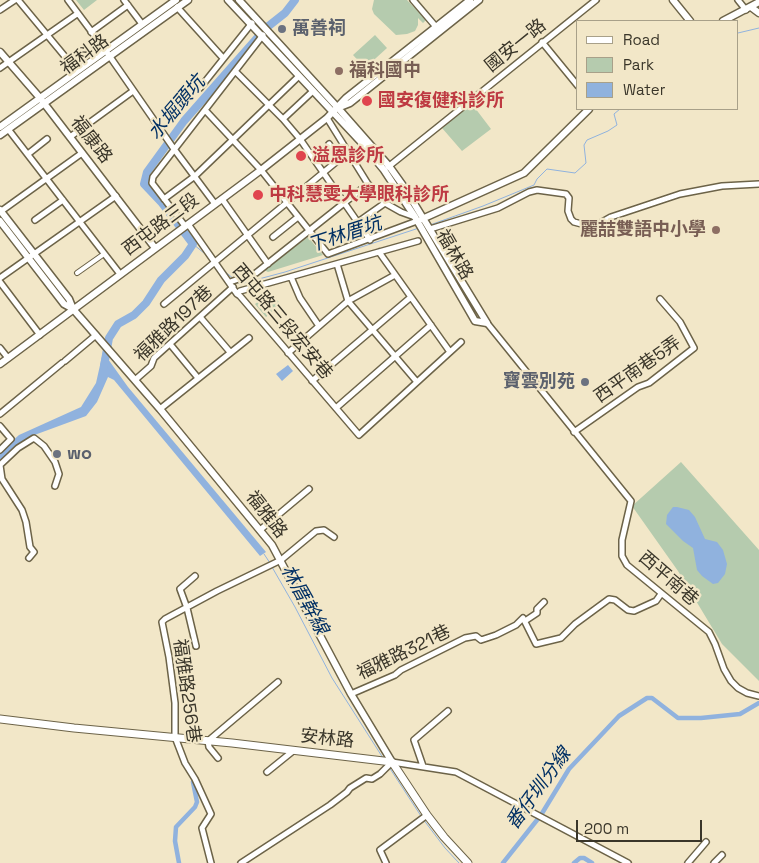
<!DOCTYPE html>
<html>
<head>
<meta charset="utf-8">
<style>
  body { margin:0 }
  #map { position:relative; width:759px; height:863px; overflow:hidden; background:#f2e7c8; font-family:"Space Grotesk",sans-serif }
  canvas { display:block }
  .legend { position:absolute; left:576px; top:20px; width:162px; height:90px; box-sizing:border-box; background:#f2e7c8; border:1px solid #a8a089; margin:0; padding:6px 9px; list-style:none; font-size:15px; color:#3a362a }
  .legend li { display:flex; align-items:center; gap:10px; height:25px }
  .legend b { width:25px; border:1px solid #a8a089 }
  .scale { position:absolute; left:576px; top:820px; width:126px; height:22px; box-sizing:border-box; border:2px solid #3a362a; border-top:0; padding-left:6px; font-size:15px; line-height:18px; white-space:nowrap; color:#3a362a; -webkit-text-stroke:4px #f2e7c8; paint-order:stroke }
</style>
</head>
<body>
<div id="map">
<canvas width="759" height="863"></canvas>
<ul class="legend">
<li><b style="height:6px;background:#fff"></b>Road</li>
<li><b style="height:14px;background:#b5cbae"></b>Park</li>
<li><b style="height:14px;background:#90b2de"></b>Water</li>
</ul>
<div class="scale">200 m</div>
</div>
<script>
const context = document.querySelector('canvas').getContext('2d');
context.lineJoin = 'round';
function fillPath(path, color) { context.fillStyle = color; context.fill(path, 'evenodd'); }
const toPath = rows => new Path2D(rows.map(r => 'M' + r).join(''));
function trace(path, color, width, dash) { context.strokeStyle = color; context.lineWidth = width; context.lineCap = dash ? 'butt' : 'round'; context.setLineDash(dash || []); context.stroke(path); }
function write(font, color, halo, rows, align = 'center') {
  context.font = font + ' "Space Grotesk","Noto Sans TC",sans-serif'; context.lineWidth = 4.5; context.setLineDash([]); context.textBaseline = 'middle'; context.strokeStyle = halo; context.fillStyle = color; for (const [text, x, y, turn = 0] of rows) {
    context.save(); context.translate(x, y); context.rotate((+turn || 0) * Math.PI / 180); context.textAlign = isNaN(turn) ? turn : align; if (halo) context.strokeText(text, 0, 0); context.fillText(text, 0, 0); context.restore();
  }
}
fillPath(toPath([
  [76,0,97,0,84,10],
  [374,0,407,0,426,20,423,23,418,18,418,25,415,31,407,34,396,35,374,14,372,9],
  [375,35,387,48,365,68,353,55],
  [472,104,491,129,462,151,442,128],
  [308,237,323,255,268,272,264,270],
  [271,292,281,305,266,317,255,304],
  [681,462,759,550,759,681,722,644,678,571,632,506]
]), '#b5cbae');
fillPath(toPath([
  [103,352,128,387,266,552,260,556,114,380,108,377,97,402,86,416,29,437,0,462,0,452,19,435,81,407,96,383],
  [288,365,293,371,282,381,276,374],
  [673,507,677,507,689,510,695,517,705,539,717,542,723,550,727,564,725,574,718,583,713,584,702,576,697,570,693,548,683,541,666,524,667,515]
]), '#90b2de');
trace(toPath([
  [738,33,759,28],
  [430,225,483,206,534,185,537,179,547,169,575,173,586,163,584,145,587,140,608,131,617,125,614,114,620,109],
  [193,244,210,258],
  [224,271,234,279],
  [237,282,240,284,285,272,419,228],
  [264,554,270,563],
  [272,567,295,607,332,678,383,758],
  [389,767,421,816],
  [423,819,445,848,459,863]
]), '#90b2de', 1);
trace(toPath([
  [179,863,175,841,176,827,195,807,197,802,193,782],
  [503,863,541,815,569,769,619,716,647,698,652,698,678,718,701,718,740,714,759,703],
  [574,863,580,858,584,858,592,863]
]), '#90b2de', 4.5);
trace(toPath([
  [104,366,109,338,118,324,134,315,146,303,161,280,185,256,193,244,162,203,144,184,147,172,184,121,266,28,285,13,295,0]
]), '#90b2de', 8);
const pedestrian = toPath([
  [77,273,104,254]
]);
const minor = toPath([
  [18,0,77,71],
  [68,0,106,51,174,149,215,204],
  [124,0,142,24],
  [413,0,437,28],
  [738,0,746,10],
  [177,7,223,58],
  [0,10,15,0],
  [91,32,128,5],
  [542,42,578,86],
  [0,68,77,14],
  [235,71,283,119,300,139,370,240],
  [200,88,252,23],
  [205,110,261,170,328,254,417,221],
  [327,118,368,184,385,203,401,212,415,217],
  [283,119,313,91],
  [8,129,120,274],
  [70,137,133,91],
  [329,144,339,159],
  [28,154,47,139],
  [388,167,596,0],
  [164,199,195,176,299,76],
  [222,199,268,264],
  [0,212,82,153],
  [35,220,63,200],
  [358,222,385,203],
  [188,224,237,294,240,296,359,435,461,342],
  [185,226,152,183,153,177,263,35],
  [430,229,498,208,529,192,537,190,566,194,569,198,568,211,571,219,574,222,589,226,595,226,611,217,680,194,722,186,759,184],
  [273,237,298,217],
  [379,252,450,352],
  [337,264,348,301,417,382],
  [291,277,300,298,319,326],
  [0,278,116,196],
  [0,282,40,335],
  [230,282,256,273,368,184],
  [237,294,240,291,418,241],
  [164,304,347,153],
  [200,317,230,352],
  [487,323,631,501,622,540,622,556,627,565,709,632,715,644,724,669,731,681,738,688,747,693,759,696],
  [170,344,198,378],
  [0,348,8,358],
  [288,353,348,301,395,275],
  [65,361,96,335],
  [135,380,151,366,154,358,233,287],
  [312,381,411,297],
  [336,408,431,325],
  [160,409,249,338],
  [0,414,62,363],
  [0,426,11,439,0,450],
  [574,432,638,387,649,383,694,348,680,322,660,299],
  [0,465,2,479,22,510,26,522,30,547,34,552,29,558],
  [0,465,18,448,34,438,44,446,55,462,59,474,55,486],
  [260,530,309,489],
  [195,576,180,589,187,608,196,646],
  [525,621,537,613,537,609,544,602],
  [351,694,395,675,401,670,465,638,476,636,481,640,496,635,516,625,523,618,536,644,561,638,575,624,609,599,615,600,628,610,634,611,656,601,661,594],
  [218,758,209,747,208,741,278,682],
  [423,766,414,740,448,711],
  [267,772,293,751],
  [211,863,202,828,211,814,195,779,185,763,175,737,175,703,169,657,162,622,165,619,217,591,281,560,316,531,324,530,334,537],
  [241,863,330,805,347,792,350,788,366,778,372,779,380,774,392,762,456,772,628,863],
  [386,863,380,850,427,815],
  [688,863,706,842],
  [714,863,722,855]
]);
const tertiary = toPath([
  [228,0,360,141,384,170,415,217,471,314,475,321,487,323],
  [239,0,338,108,389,166,404,187,487,323],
  [673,0,690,21],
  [751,7,759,13],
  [723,21,759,2],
  [0,52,40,98,155,248],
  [340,107,350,103,479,0],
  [0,127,176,0],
  [0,135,188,0],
  [0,210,69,299,73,309,160,409,272,545,351,694,392,762],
  [422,219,524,173,589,109],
  [0,221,64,304,73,309],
  [0,364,261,170,327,118,346,98,470,0]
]);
const secondary = toPath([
  [0,719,74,728,232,743,392,762,427,815,444,837,468,863]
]);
trace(pedestrian, '#6c6348', 6);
trace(minor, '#6c6348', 8);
trace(tertiary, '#6c6348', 9);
trace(secondary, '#6c6348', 9);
trace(pedestrian, '#fff', 4);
trace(minor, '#fff', 5);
trace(tertiary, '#fff', 6);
trace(secondary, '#fff', 7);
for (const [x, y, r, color] of [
  [282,29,5,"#6b7280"],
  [339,71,5,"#8d6e63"],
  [367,101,6,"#e0444e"],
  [301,156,6,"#e0444e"],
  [258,195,6,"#e0444e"],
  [716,230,5,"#8d6e63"],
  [585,382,5,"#6b7280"],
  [57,454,5,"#6b7280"]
]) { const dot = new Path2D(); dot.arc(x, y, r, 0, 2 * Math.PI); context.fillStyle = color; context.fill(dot); trace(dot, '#f2e7c8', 2); }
write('bold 18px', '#5b616d', '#f2e7c8', [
  ["萬善祠",292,29],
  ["寶雲別苑",575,382,"right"],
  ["wo",67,454]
], 'left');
write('18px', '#3a362a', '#f2e7c8', [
  ["國安一路",516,46,-39],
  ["福科路",85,55,-36],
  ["福康路",91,140,52],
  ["西屯路三段",161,225,-37],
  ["福林路",454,255,60],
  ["西屯路三段宏安巷",282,322,50],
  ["福雅路197巷",174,324,-44],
  ["西平南巷5弄",638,370,-35],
  ["福雅路",266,515,52],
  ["西平南巷",668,579,41],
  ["福雅路321巷",404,653,-26],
  ["福雅路256巷",186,691,82],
  ["安林路",327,739,6]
]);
write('bold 18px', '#785e54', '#f2e7c8', [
  ["福科國中",349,71],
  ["麗喆雙語中小學",706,230,"right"]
], 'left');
write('bold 18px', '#be3a42', '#f2e7c8', [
  ["國安復健科診所",378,101],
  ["溢恩診所",312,156],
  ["中科慧雯大學眼科診所",269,195]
], 'left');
write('italic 19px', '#002f63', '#f2e7c8', [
  ["水堀頭坑",177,108,-50],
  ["下林厝坑",345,235,-18],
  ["林厝幹線",304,600,61],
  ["番仔圳分線",539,789,-54]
]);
</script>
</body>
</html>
